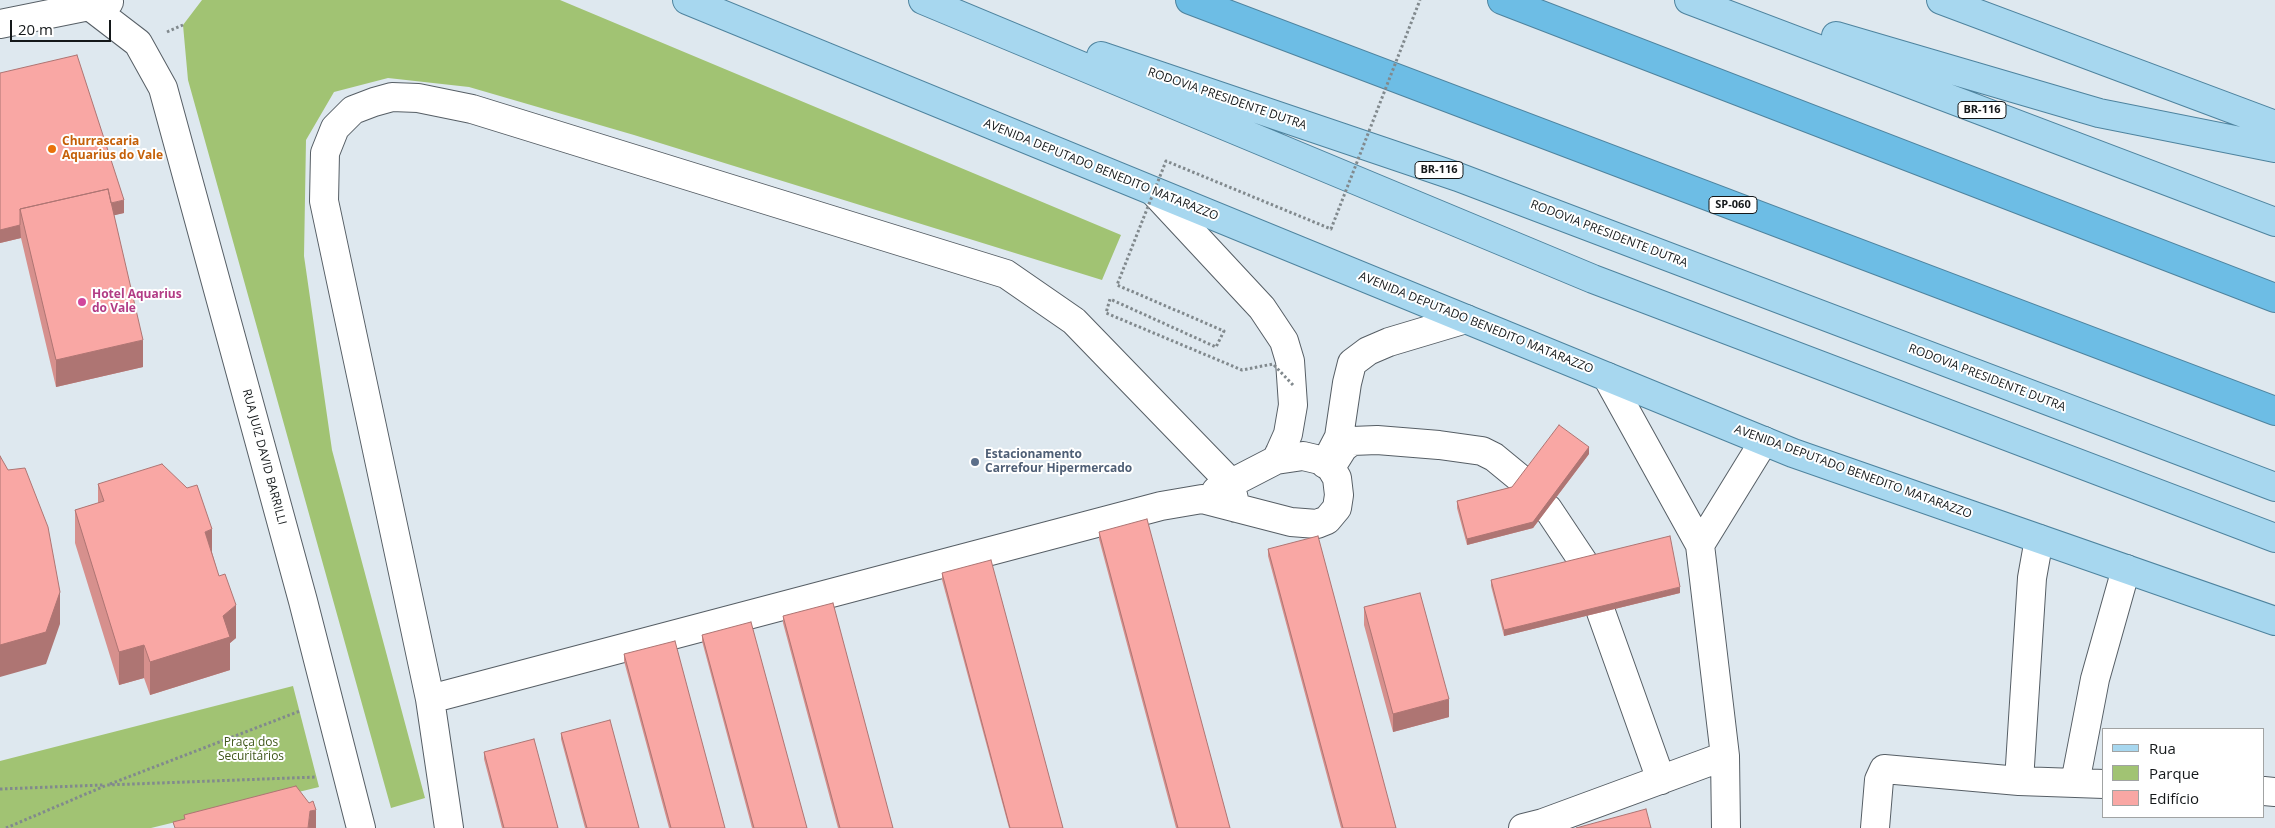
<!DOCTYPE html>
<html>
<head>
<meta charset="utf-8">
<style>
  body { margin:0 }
  #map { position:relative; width:2275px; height:828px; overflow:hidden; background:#dee8ef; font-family:"Open Sans",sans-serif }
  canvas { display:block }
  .legend { position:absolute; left:2102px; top:728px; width:162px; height:90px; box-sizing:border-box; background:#fff; border:1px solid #a1a3a3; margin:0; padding:6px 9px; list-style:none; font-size:15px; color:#14181a }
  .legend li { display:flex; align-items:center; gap:10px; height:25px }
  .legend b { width:25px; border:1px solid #a1a3a3 }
  .scale { position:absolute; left:10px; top:20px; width:101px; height:22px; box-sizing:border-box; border:2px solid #14181a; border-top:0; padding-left:6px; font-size:15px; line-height:18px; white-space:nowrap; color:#14181a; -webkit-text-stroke:4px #fff; paint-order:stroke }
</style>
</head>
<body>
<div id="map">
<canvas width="2275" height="828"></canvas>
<ul class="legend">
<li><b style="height:6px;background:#a7d7ef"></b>Rua</li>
<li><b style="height:14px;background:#a1c373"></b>Parque</li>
<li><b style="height:14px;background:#f9a7a4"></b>Edifício</li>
</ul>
<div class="scale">20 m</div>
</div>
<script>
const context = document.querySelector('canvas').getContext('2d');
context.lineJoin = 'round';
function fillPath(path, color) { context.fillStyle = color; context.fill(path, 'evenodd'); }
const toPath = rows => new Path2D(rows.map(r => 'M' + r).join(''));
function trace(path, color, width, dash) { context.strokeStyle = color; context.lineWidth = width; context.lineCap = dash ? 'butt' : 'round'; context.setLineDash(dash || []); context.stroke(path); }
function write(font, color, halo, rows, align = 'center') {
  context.font = font + ' "Open Sans",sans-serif'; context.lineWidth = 4; context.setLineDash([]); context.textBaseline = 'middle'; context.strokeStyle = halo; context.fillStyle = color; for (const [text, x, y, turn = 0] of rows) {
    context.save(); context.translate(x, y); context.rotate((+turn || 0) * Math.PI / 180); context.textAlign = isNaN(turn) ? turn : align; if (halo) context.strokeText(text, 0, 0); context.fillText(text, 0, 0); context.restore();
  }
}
fillPath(toPath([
  [202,0,560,0,1121,235,1102,280,634,135,469,87,388,78,334,92,306,140,304,256,332,450,425,798,391,808,188,80,183,25],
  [293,686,319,787,151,828,0,828,0,761]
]), '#a1c373');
const minor = toPath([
  [91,7,138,43,163,88,303,601,361,828],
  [0,24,109,2],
  [1154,192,1262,308,1284,341,1290,361,1293,405,1288,434,1280,452,1276,460,1216,491],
  [1607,377,1700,545,1725,756,1726,828],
  [1325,464,1339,437,1347,383,1352,363,1368,351,1389,342,1466,319],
  [1333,464,1343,448,1352,441,1377,440,1439,445,1482,451,1494,457,1522,480],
  [1548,509,1584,563],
  [1700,545,1764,441],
  [1601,612,1661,780],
  [430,699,1161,506,1202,499,1291,522,1317,524,1327,520,1337,508,1339,495,1337,478,1331,468,1320,460,1303,456,1276,460],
  [2019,781,2032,578,2039,539],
  [2075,783,2095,679,2126,569],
  [2264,791,2275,792],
  [449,828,430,699,324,201,325,153,335,128,353,110,374,102,392,97,418,98,472,109,1006,274,1074,321,1230,482,1236,508],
  [1523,828,1543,823,1725,756],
  [1875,828,1879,780,1884,769,2019,781,2104,784]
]);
const major = toPath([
  [687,0,1793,453,2275,621],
  [923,0,1593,279,2275,538],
  [1689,0,2275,222],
  [1941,0,2275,125],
  [1836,36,2099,113,2275,148],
  [1101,56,1458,177,2275,487]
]);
const highway = toPath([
  [1190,0,2275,411],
  [1502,0,2275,298]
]);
trace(minor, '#565e65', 30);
trace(major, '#4e839e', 30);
trace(highway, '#4e839e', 30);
trace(toPath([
  [167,32,183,25],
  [110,784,300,711],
  [0,789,103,785],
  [6,828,107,785,317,777]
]), '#81898d', 3, [2.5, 2.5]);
trace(minor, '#fff', 28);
trace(major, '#a7d7ef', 28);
trace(highway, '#6dbde5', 28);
trace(toPath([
  [1293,385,1273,364,1242,370,1106,313,1110,299,1216,347,1224,331,1117,285,1166,161,1331,229,1420,0]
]), '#81898d', 3, [2.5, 2.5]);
fillPath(toPath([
  [0,73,124,213,114,215,143,367,56,387,21,238,0,243],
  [1589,454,1533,528,1467,545,1457,508,1457,501,1512,487],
  [98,484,212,552,236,638,230,643,230,670,150,695,144,678,119,685,75,543,75,510,98,503],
  [1099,532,1230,828,1176,828,1099,539],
  [1268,549,1396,828,1341,828,1268,556],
  [942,573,1063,828,1009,828,942,580],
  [1491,580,1680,593,1504,636,1491,586],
  [1364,607,1449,717,1393,732,1364,625],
  [783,616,893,828,838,828,783,623],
  [702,635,807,828,752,828,702,641],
  [624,654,725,828,669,828,624,661],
  [561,733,639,828,585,828,561,739],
  [484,752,558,828,502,828,484,759]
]), '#d6908d');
fillPath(toPath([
  [124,200,124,213,27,236,24,224],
  [20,225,21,238,0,243,0,230],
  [143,340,143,367,56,387,56,360],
  [1589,447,1589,454,1533,528,1467,545,1467,539],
  [212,529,212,562,205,532],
  [1680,587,1680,593,1504,636,1504,630],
  [60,592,60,624,46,664,0,677,0,645],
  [236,605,236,638,230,643,230,670,150,695,150,662,223,616],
  [144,645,144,678,119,685,119,652],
  [1449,699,1449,717,1393,732,1393,714],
  [316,810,316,828,308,828,310,811]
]), '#ae7573');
const building = toPath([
  [77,55,124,200,111,203,108,189,20,209,20,225,0,230,0,73,77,55],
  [108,189,143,340,56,360,20,209,108,189],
  [1559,425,1589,447,1533,522,1467,539,1457,501,1512,487,1559,425],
  [0,456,8,470,25,468,48,527,60,592,46,632,0,645,0,456],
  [162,464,187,488,197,485,212,529,205,532,219,576,225,574,236,605,223,616,230,637,150,662,144,645,119,652,75,510,104,501,98,484,162,464],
  [1147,519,1230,828,1178,828,1099,532,1147,519],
  [1318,536,1396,828,1343,828,1268,549,1318,536],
  [1670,536,1680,587,1504,630,1491,580,1670,536],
  [991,560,1063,828,1010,828,942,573,991,560],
  [1420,593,1449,699,1393,714,1364,607,1420,593],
  [833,603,893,828,840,828,783,616,833,603],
  [751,622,807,828,754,828,702,635,751,622],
  [675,641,725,828,671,828,624,654,675,641],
  [610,720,639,828,587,828,561,733,610,720],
  [534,739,558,828,504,828,484,752,534,739],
  [296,786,309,803,313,801,316,810,310,811,308,828,175,828,173,822,185,819,184,815,296,786],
  [1646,809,1651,828,1576,828,1646,809]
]);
fillPath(building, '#f9a7a4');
trace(building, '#ae7573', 1);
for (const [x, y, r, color] of [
  [52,149,5,"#e8710a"],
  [82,302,5,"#d1479c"],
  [975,462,5,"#5c6f8a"]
]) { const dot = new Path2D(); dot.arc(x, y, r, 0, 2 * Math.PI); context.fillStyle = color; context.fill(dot); trace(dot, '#fff', 2); }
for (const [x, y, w] of [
  [1982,110,48],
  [1439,170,48],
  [1733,205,48]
]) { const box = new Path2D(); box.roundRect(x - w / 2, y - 8.5, w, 17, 4); context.fillStyle = '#fff'; context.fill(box); trace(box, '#14181a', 1); }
write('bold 11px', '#14181a', null, [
  ["BR-116",1982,110],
  ["BR-116",1439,170],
  ["SP-060",1733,205]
]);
write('12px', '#14181a', '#fff', [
  ["RODOVIA PRESIDENTE DUTRA",1227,99,19],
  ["AVENIDA DEPUTADO BENEDITO MATARAZZO",1101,170,22],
  ["RODOVIA PRESIDENTE DUTRA",1609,234,21],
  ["AVENIDA DEPUTADO BENEDITO MATARAZZO",1476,323,22],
  ["RODOVIA PRESIDENTE DUTRA",1987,378,21],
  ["RUA JUIZ DAVID BARRILLI",264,457,75],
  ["AVENIDA DEPUTADO BENEDITO MATARAZZO",1853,472,20]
]);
write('bold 12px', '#c56008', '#fff', [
  ["Churrascaria",62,142],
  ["Aquarius do Vale",62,156]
], 'left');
write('bold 12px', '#b23c85', '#fff', [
  ["Hotel Aquarius",92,295],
  ["do Vale",92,309]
], 'left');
write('bold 12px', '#4e5e75', '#fff', [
  ["Estacionamento",985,455],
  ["Carrefour Hipermercado",985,469]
], 'left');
write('12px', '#41581c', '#fff', [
  ["Praça dos",251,743],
  ["Securitários",251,757]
]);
</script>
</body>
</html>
